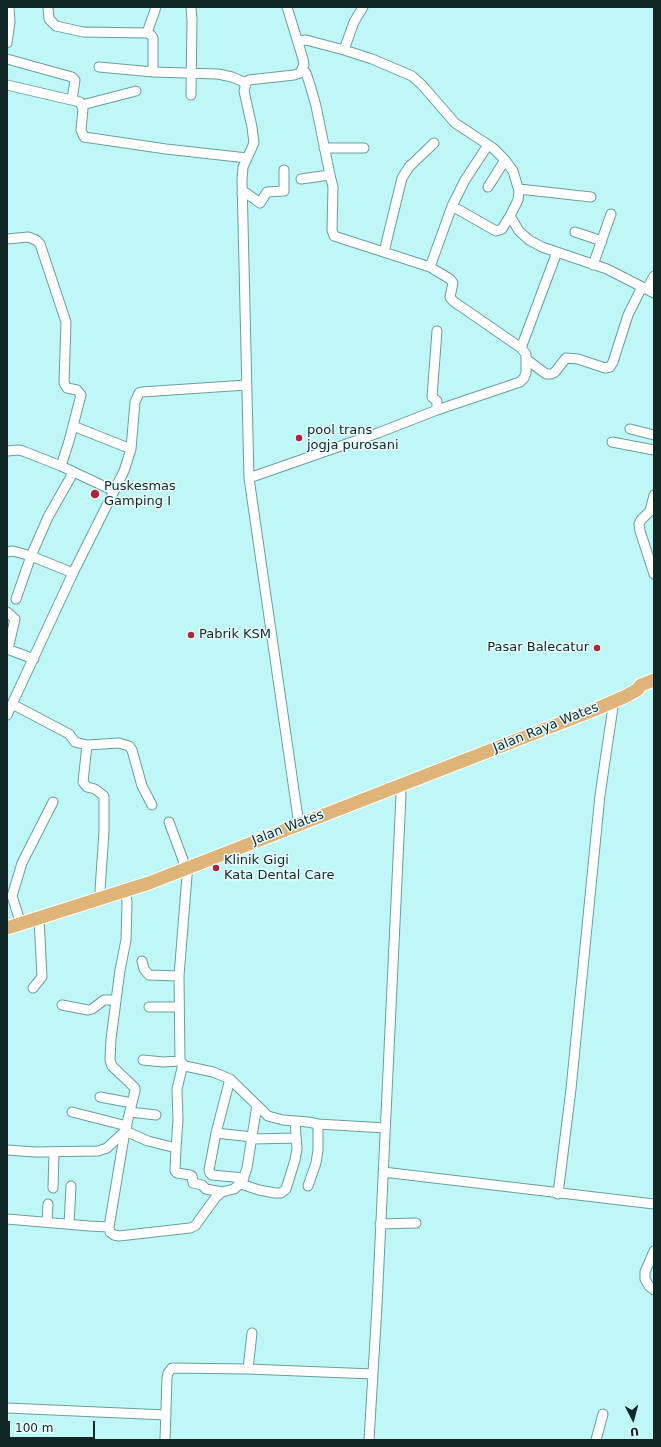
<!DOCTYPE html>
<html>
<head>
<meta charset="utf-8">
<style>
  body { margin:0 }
  #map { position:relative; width:661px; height:1447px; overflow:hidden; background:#bff7f7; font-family:"DejaVu Sans",sans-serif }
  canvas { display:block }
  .frame { position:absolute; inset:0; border:8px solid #102627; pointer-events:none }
  .north { position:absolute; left:613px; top:1399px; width:40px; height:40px; -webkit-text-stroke:3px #e7fdfd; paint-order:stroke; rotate:174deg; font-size:11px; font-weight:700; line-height:16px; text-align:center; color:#102627 }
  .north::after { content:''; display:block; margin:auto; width:14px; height:18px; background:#102627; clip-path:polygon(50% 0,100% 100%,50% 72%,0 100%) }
  .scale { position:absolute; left:8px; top:1421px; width:87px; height:18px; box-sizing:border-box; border:2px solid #102627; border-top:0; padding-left:5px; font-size:12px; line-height:14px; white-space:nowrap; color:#102627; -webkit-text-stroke:3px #e7fdfd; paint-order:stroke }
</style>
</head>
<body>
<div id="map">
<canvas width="661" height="1447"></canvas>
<div class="frame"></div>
<div class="north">U</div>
<div class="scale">100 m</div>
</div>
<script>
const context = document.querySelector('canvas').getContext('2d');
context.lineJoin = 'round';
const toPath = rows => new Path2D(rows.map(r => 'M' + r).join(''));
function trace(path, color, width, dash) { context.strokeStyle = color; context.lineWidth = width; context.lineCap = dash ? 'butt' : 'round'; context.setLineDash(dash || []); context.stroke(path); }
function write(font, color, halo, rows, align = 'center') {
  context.font = font + ' "DejaVu Sans",sans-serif'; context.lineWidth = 3; context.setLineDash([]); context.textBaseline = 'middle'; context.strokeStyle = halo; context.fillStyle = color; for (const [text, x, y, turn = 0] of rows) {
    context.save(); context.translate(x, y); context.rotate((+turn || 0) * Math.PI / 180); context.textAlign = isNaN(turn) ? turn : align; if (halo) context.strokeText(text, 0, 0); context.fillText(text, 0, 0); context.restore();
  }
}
const minor = toPath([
  [48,7,49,19,56,26,83,32,147,33,151,35,153,38,153,72],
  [191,7,192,20,191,95],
  [287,7,303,59,304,65,300,73,294,75,249,80,246,83,244,91,252,127,254,143,243,167,242,180,249,478,299,825],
  [147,33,156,7],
  [298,41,306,40,344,50,372,59,412,76,422,85,455,123,493,148,505,160,513,171,519,191,518,200,510,216,519,231,529,240,542,247,607,269,654,293],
  [7,43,10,22,9,7],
  [344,50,354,22,363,7],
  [7,59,72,77,75,80,72,100],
  [99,67,153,72,218,74,232,77,246,83],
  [7,85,80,102,83,109,81,130,84,137,166,149,247,158],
  [82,105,136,91],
  [324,148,364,148],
  [301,179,330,175,316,106,310,85,306,73,302,70],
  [488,187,505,160],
  [519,189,591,197],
  [242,193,246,193,260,203,267,192,284,191,284,170],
  [452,206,496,231,502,229,510,216],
  [575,232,602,241],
  [7,239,28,237,36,240,40,244,66,322,64,383,67,388,77,390,81,395,69,441,61,466,114,491],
  [384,252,402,178,409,167,434,143],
  [593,265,611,214],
  [430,267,452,206,465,180,488,145],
  [647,289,654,276],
  [521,348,557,252],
  [526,359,546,374,551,374,555,372,566,358,578,359,605,368,610,367,613,362,628,315,642,287],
  [437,410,437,401,432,397,437,331],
  [73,426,131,449],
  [630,429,654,435],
  [612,442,654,450],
  [7,451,18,450,23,451,61,466],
  [249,478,378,433,437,410,520,382,524,378,526,373,526,354,521,348,453,301,450,297,453,283,450,279,430,267,334,236,332,230,333,187,330,175],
  [654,495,650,511,641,520,639,524,640,531,654,574],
  [7,552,13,551,31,556,73,573],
  [16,599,31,556,48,517,73,473],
  [7,612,15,619,8,649],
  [7,649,34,659],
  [12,704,69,734,75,742,87,745,83,782,87,787,95,789,104,796,104,832,100,890,102,899],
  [7,715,73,573,124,471,131,449,135,402,139,393,142,392,246,385],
  [87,745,119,743,129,746,132,750,142,786,152,805],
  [169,822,186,868,187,876,179,976,180,1061,185,1066,213,1072,230,1079,268,1116,283,1120,308,1122,318,1124,385,1128],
  [21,924,12,896,22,863,53,802],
  [142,961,144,969,149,975,179,976],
  [33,988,42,977,39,918],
  [62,1005,88,1010,92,1009,104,1000,116,1000],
  [149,1007,179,1007],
  [143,1060,163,1062,180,1061],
  [230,1079,216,1133,252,1137],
  [100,1097,132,1103],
  [72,1112,127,1126],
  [130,1112,156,1115],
  [216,1133,209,1170,210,1173,212,1175,244,1178],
  [252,1139,296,1138],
  [176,1148,178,1120,177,1089,183,1064],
  [7,1150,35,1152,98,1151,107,1148,125,1131,135,1091,135,1088,112,1066,110,1060,111,1039,120,970,126,940,127,902,125,891],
  [383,1172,654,1204],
  [241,1184,259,1190,275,1193,281,1193,286,1189,295,1160,297,1149,295,1121],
  [308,1186,316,1163,318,1150,318,1124],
  [53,1188,54,1152],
  [222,1192,206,1189,202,1185,193,1183,192,1176,190,1175,177,1173,175,1171,176,1148,148,1141,125,1131,109,1227,110,1232,114,1235,119,1236,190,1228,195,1226,216,1197,222,1192,234,1189,242,1182,247,1168,257,1105],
  [558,1194,571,1089,600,795,613,707,612,702],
  [7,1219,89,1226,109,1227],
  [47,1222,48,1204],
  [69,1224,71,1186],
  [380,1224,416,1223],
  [654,1251,645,1272,645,1279,649,1286,654,1290],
  [248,1369,252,1333],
  [7,1408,166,1415],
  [165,1440,167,1378,168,1373,172,1368,248,1369,373,1374],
  [369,1440,377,1306,401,795,400,786],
  [596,1440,603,1414]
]);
const highway = toPath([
  [7,928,149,883,594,710,624,697,637,690,641,685,654,680]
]);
trace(minor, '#699e9e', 11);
trace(highway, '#fff', 15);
trace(minor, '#fff', 9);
trace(highway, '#deb478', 13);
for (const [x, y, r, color] of [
  [299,438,4,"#b32040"],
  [95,494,5,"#b32040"],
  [191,635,4,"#b32040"],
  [597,648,4,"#b32040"],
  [216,868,4,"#b32040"]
]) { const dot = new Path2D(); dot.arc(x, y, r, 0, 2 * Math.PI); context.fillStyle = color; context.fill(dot); trace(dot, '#e7fdfd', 1.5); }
write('13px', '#102627', '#e7fdfd', [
  ["pool trans",307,431],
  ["jogja purosani",307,446],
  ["Puskesmas",104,487],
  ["Gamping I",104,502],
  ["Pabrik KSM",199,635],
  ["Pasar Balecatur",589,648,"right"],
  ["Klinik Gigi",224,861],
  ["Kata Dental Care",224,876]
], 'left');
write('13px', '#102627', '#e7fdfd', [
  ["Jalan Raya Wates",546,728,-22],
  ["Jalan Wates",288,828,-21]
]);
</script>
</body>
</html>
